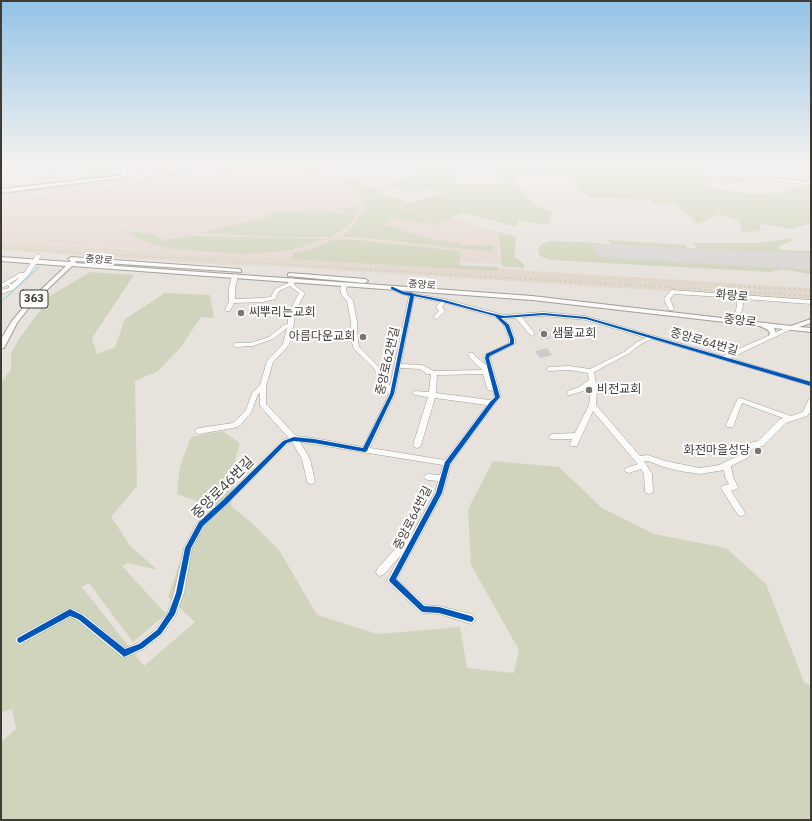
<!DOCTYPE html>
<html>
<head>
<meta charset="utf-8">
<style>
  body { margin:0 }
  #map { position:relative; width:812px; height:821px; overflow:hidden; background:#e7e2dc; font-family:"IBM Plex Sans",sans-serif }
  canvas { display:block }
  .frame { position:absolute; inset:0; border:2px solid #3f3b37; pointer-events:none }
</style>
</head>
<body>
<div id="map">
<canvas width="812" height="821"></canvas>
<div class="frame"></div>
</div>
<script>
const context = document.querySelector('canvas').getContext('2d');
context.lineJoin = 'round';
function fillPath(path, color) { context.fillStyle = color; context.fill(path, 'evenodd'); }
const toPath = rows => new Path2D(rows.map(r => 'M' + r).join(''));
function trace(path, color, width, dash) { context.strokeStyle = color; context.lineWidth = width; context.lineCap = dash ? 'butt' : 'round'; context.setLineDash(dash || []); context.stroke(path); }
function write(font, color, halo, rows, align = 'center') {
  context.font = font + ' "IBM Plex Sans","Noto Sans KR",sans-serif'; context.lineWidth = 4; context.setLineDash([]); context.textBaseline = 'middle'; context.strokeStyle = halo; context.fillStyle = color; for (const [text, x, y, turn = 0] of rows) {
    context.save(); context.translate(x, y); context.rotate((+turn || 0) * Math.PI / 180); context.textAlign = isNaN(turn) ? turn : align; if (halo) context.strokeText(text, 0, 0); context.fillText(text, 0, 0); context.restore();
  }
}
fillPath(toPath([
  [125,163,147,163,148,166,140,167,141,171,170,167,175,163,242,163,205,166,141,175,126,175],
  [268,166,309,169,336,175,382,194,497,232,500,264,291,255,271,258,250,257,1,240,1,198,41,194]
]), '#e7d7d1');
fillPath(toPath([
  [261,163,271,163,271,165,1,197,1,193],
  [1,241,177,253,270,258,287,256,447,265,531,271,811,288,811,300,274,266,250,266,273,259,247,266,1,250]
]), '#e3d8cc');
fillPath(toPath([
  [91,163,108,163,106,177,1,190,1,188,87,177],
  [506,163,543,163,548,166,558,165,559,163,573,163,580,169,598,167,592,163,678,163,677,165,708,175,709,178,732,175,750,182,711,183,711,188,753,194,786,192,792,188,811,186,811,223,791,229,761,224,759,231,742,232,739,221,719,214,698,224,670,200,672,205,652,204,650,199,591,198,572,184,576,183,558,172,555,175,534,174,512,178,535,205,552,212,548,225,519,220,516,227,463,212,442,223,398,206,444,193,432,188,412,191,384,185,424,169,452,164,456,184,504,184,499,167],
  [341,176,380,190,378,193,408,202,396,206,440,223,439,225,393,218,384,225,432,239,458,243,461,245,493,246,493,252,360,237,342,237,354,225,364,208,361,195,357,190,337,177],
  [357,206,357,213,353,220,346,227,330,237,284,237,200,233,259,219,277,211,327,210,327,212,343,213,345,211,338,209],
  [123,231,149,233,162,240,194,236,326,239,291,250,259,253,241,254,178,249,153,245],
  [498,232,516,236,515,257,524,264,524,268,502,266],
  [792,238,792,241,779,246,779,250,811,251,811,259,706,253,697,250,693,243,758,243],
  [334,239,356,240,461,251,459,265,498,267,497,271,291,259,294,253,314,248],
  [608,240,686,245,687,249,681,252,619,248,611,245],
  [551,241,601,243,604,245,605,253,811,265,811,274,781,269,770,272,550,260,540,256,538,248,541,244],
  [90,272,134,275,92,338,97,354,115,347,125,319,165,293,210,295,214,318,201,317,181,347,158,371,135,381,137,486,111,517,131,547,158,570,128,563,122,566,166,614,133,642,89,583,82,587,144,666,195,622,168,597,178,567,201,516,217,508,177,494,180,466,191,437,222,431,240,443,235,460,235,476,231,506,253,524,279,550,317,615,378,634,460,627,467,668,514,673,519,650,471,565,468,509,493,461,559,467,602,508,654,534,726,548,766,584,804,682,811,686,811,820,1,820,1,742,16,729,12,709,1,713,1,383,11,369,11,353,19,339,50,296]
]), '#d1d4bc');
trace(toPath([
  [113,180,115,163],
  [37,269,40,267]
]), '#b4d9e2', 1);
trace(toPath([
  [1,302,38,268]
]), '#b4d9e2', 1.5);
fillPath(toPath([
  [606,244,811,254,811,270,606,258,597,256,594,251,597,246,606,244]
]), '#d8d5d2');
fillPath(toPath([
  [57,165,63,165,52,178,49,179,45,176,48,175],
  [539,329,548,329,550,339,541,339],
  [547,348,552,355,540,358,535,351]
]), '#cfcaca');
const minor = toPath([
  [121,163,125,163,126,175,233,163,250,163,124,177,122,176,121,163],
  [264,163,281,163,313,167,359,178,435,163,446,163,359,180,313,169,264,163],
  [726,163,732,163,763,177,809,182,783,163,788,163,811,180,811,185,760,179,726,163],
  [38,254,41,256,28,276,13,290,1,294,1,290,9,288,9,287,8,285,1,288,1,284,20,273,24,273,36,255,38,254],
  [20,277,12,284,9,284,20,277],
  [235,274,238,276,235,288,235,299,263,298,271,297,275,289,288,283,290,279,292,278,295,280,294,284,295,286,305,293,294,314,294,323,289,345,273,362,266,386,266,404,296,436,314,438,363,447,389,394,373,367,354,349,352,343,351,322,347,301,341,294,340,288,343,284,345,283,348,285,346,288,347,294,353,301,357,322,358,343,360,348,377,365,390,386,409,296,401,294,390,289,389,288,392,286,405,292,444,299,504,315,543,312,586,316,723,356,790,326,794,326,795,327,794,328,730,358,811,382,811,386,652,339,641,344,628,354,594,372,597,389,596,405,640,456,648,455,665,461,700,468,719,465,742,454,743,449,749,443,758,441,780,419,783,418,742,403,733,427,727,427,726,425,737,400,740,398,791,416,803,412,809,399,811,399,811,411,807,416,786,423,763,446,754,448,750,452,749,457,731,466,733,477,738,487,737,489,731,491,744,511,745,513,744,515,741,516,738,515,721,488,722,486,729,484,725,477,724,470,700,474,680,471,664,467,648,461,644,461,652,474,653,491,652,493,649,494,646,493,645,491,644,474,641,469,629,473,626,472,625,470,626,468,638,464,635,461,593,411,577,446,571,446,570,444,572,439,550,439,549,437,550,435,553,434,575,433,589,405,591,389,590,385,583,391,570,395,568,395,567,393,568,391,579,387,589,380,588,373,569,370,549,371,546,369,549,367,569,366,590,369,624,352,637,342,646,338,586,320,543,316,522,317,535,334,532,336,530,335,516,318,503,319,510,325,515,339,515,344,491,356,490,358,501,397,494,405,451,464,443,493,397,579,425,605,439,606,471,614,474,616,476,619,474,622,471,624,439,614,423,613,420,612,389,583,387,580,401,555,383,575,380,576,377,575,376,572,377,569,406,537,411,536,435,493,438,481,428,480,425,479,424,477,425,475,428,474,440,475,443,465,300,442,310,459,315,481,314,483,311,484,308,483,307,481,302,459,292,442,288,444,228,504,204,526,192,548,184,593,175,617,162,635,144,649,124,658,121,656,77,620,70,617,23,643,20,645,17,643,15,640,17,637,70,608,83,614,125,648,138,643,156,629,168,612,174,593,184,548,198,522,222,500,282,440,289,438,261,407,260,405,260,393,258,394,251,413,238,427,199,434,196,433,195,431,196,429,199,428,233,423,246,410,252,393,260,385,267,361,283,344,287,328,273,339,253,346,236,347,233,345,236,343,250,343,269,337,284,325,288,324,288,314,299,293,290,286,279,291,275,299,263,302,234,303,230,311,226,311,225,310,229,301,229,288,232,276,235,274],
  [414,297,440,302,436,307,439,311,433,317,436,319,438,318,445,311,442,307,445,303,495,317,504,326,509,339,509,343,486,354,484,358,486,365,475,356,473,353,469,353,468,354,470,358,482,370,434,371,422,365,401,364,414,297],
  [400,368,420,369,427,374,431,374,429,392,415,391,412,393,415,395,428,397,413,445,414,447,417,448,420,447,421,445,435,398,487,405,445,460,370,448,395,394,400,368],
  [483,374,487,388,488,390,493,391,494,396,490,400,436,393,437,375,483,374],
  [672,290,811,300,811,304,744,299,742,311,737,317,735,318,732,316,736,311,738,298,674,294,670,299,674,309,673,310,669,310,664,299,670,291,672,290]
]);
const major = toPath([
  [124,175,126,176,126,177,1,193,1,189,124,175],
  [1,257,69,262,71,261,68,259,71,257,239,269,241,270,241,272,75,261,76,263,532,296,791,326,811,319,811,323,799,327,811,328,811,332,774,328,776,333,774,337,772,337,769,335,770,333,768,330,760,326,532,300,72,266,31,305,17,323,4,348,1,348,1,339,12,321,27,303,66,266,1,261,1,257],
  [290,273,365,279,368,281,365,283,288,276,288,274,290,273]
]);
trace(minor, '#a29e99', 1);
trace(major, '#a29e99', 2);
fillPath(minor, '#fbfbfa');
fillPath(major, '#fbfbfa');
trace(toPath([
  [1,195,278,163],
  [1,248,362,269]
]), '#c9c8c7', 1, [1.5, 2.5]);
trace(toPath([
  [345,268,811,296],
  [729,286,811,290]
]), '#c9c8c7', 1.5, [1.5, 3.5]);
fillPath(toPath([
  [391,287,393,287,404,292,412,293,414,294,444,300,487,312,504,316,543,313,586,317,811,382,811,386,586,319,543,315,504,318,501,318,509,325,514,339,514,344,490,356,489,358,500,397,494,404,450,464,442,493,396,579,424,606,439,607,471,616,473,617,474,619,473,621,471,622,439,613,423,612,421,611,390,582,389,580,436,493,445,462,490,402,495,397,485,358,486,355,486,354,510,343,510,339,505,326,495,316,443,302,414,296,394,394,367,451,365,452,314,443,294,441,287,443,227,504,203,526,191,548,182,593,175,614,161,634,143,648,124,657,122,655,78,619,70,616,22,642,20,643,18,642,17,640,18,638,70,609,82,615,125,649,139,644,157,630,169,612,176,593,185,548,199,522,223,500,283,441,294,437,314,439,363,448,390,394,410,296,402,294,391,289,391,287]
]), '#0057b8');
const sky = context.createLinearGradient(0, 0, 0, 278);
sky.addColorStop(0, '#93c3e6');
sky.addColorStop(0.59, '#f4f2ef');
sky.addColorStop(1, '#f4f2ef00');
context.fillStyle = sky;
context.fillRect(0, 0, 812, 278);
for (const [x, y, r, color] of [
  [241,313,4,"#7a7571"],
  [544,334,4,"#7a7571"],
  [363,337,4,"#7a7571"],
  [589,390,4,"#7a7571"],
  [758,451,4,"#7a7571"]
]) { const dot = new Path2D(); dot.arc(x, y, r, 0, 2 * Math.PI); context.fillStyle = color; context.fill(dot); trace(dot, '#fff', 1.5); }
write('10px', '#3f3b37', '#fff', [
  ["중앙로",99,260,4],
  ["중앙로",422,285,4]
]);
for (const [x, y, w] of [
  [34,299,28]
]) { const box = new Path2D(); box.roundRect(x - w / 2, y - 9, w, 18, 3); context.fillStyle = '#fff'; context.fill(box); trace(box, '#3f3b37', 1); }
write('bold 11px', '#3f3b37', null, [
  ["363",34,299]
]);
write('12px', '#3f3b37', '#fff', [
  ["화랑로",732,296,5],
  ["중앙로",740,321,7],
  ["중앙로64번길",704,342,16],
  ["중앙로62번길",388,361,-77],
  ["중앙로64번길",413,518,-63]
]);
write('12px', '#3f3b37', '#fff', [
  ["씨뿌리는교회",249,313],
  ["샘물교회",552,334],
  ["아름다운교회",355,337,"right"],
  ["비전교회",597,390],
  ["화전마을성당",750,451,"right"]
], 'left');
write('14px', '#3f3b37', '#fff', [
  ["중앙로46번길",223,488,-45]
]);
</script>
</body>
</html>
